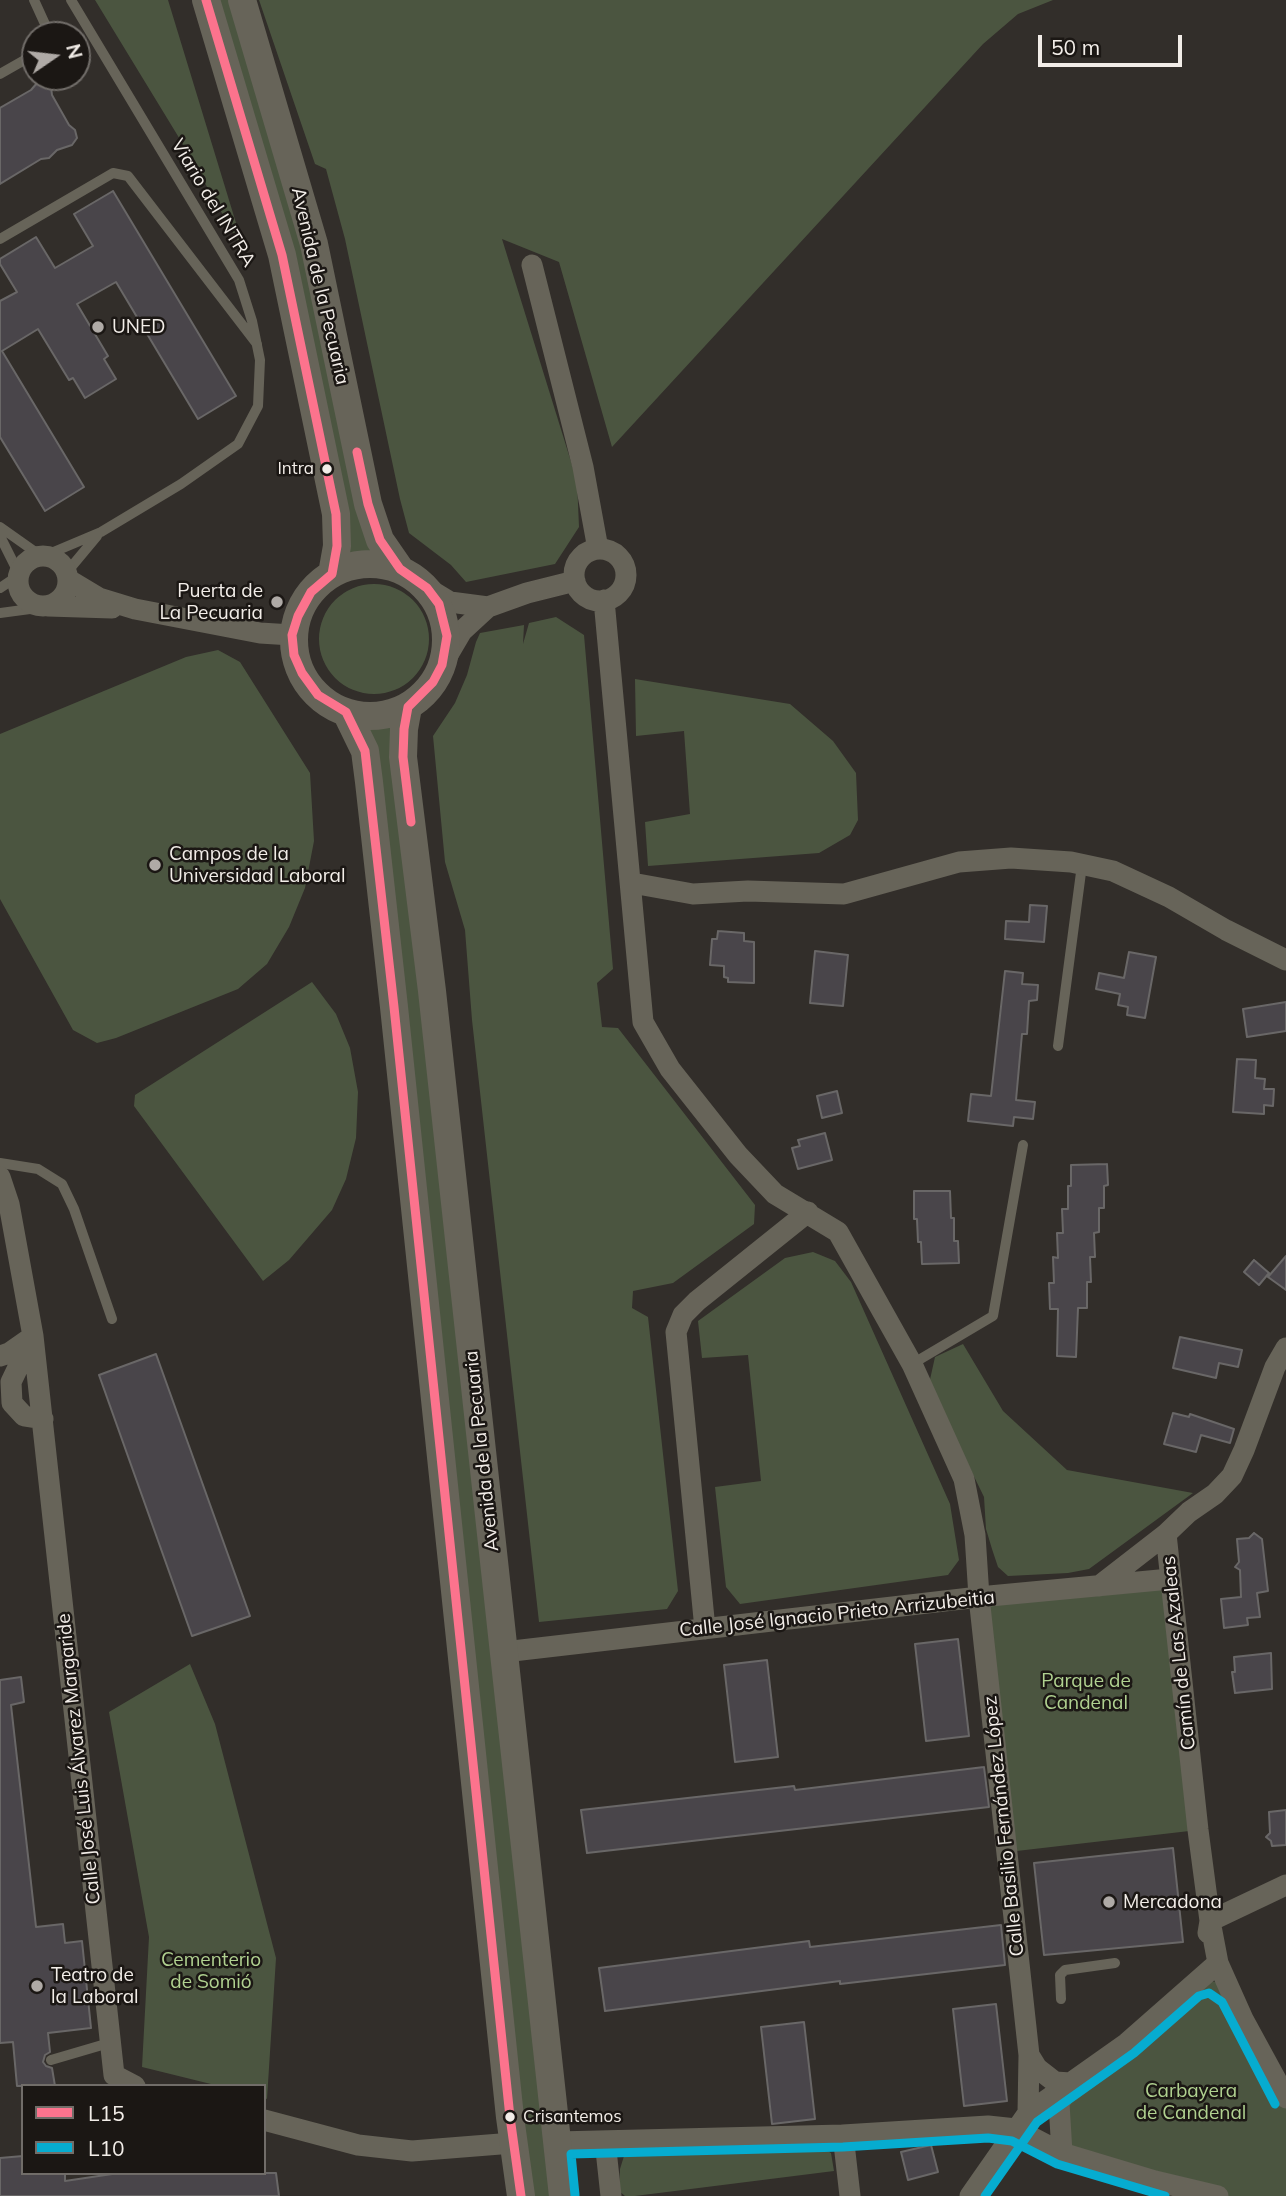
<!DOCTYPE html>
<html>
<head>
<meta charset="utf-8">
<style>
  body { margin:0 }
  #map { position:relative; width:1286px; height:2196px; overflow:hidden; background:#322e2a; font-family:Mulish,sans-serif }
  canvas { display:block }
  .legend { position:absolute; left:21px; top:2084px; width:245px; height:91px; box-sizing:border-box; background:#1b1714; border:2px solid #716d69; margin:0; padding:9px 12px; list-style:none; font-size:21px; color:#f2ede8 }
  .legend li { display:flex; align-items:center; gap:14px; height:35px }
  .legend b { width:35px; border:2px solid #716d69 }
  .north { position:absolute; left:21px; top:21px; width:70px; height:70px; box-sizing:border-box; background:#1b1714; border:2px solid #716d69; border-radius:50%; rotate:76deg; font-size:19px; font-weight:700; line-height:28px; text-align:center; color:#f2ede8 }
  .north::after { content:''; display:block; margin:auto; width:24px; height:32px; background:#afaaa6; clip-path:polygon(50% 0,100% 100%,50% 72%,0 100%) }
  .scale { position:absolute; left:1038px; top:35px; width:144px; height:32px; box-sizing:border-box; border:4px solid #f2ede8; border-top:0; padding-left:9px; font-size:21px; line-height:24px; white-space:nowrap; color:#f2ede8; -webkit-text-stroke:5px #1b1714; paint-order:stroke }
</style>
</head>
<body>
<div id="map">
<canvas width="1286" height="2196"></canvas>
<ul class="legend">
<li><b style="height:9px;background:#fc738d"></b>L15</li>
<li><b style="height:9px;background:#06acd0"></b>L10</li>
</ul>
<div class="north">N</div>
<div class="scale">50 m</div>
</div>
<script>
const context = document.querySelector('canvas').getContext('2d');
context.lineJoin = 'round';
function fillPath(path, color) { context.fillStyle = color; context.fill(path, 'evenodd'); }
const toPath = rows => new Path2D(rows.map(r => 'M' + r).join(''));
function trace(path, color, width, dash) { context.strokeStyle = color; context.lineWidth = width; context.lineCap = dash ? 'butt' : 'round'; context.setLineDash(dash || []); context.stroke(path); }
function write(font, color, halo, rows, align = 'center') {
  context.font = font + ' Mulish,sans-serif'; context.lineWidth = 5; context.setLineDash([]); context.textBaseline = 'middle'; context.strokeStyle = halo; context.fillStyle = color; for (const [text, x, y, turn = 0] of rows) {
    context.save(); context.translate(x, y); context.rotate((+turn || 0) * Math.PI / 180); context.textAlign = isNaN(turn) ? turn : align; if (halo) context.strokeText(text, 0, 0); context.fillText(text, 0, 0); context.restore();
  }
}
fillPath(toPath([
  [95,0,168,0,236,223,240,245,181,141],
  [206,0,242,0,368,504,400,569,373,563,351,566,332,574,336,514],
  [259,0,1053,0,1018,14,983,44,612,447,559,262,502,239,577,481,579,527,555,564,466,582,451,565,409,533,400,499,345,239,326,169,315,164],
  '319 639a55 55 0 1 1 110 0a55 55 0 1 1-110 0Z',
  [556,617,584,635,613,969,597,983,602,1027,618,1028,755,1205,754,1224,673,1283,633,1291,632,1308,648,1317,678,1591,667,1609,539,1622,472,1020,465,930,445,862,433,736,455,703,467,675,476,642,480,633,524,625,523,644,529,623],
  [218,650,240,662,310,773,314,841,305,888,289,927,267,964,238,989,116,1038,97,1043,73,1030,0,899,0,734,186,657],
  [635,679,790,704,833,741,856,773,858,820,850,835,819,853,648,866,645,822,690,814,684,731,636,736],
  [408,707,563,2196,521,2196,364,717,387,715],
  [312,982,336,1014,350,1048,358,1092,356,1138,346,1179,332,1210,289,1260,263,1281,134,1106,135,1095],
  [813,1252,835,1261,851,1282,950,1504,959,1560,948,1575,740,1604,726,1587,715,1487,761,1481,748,1355,702,1358,698,1321,785,1258],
  [963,1344,1003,1411,1067,1470,1193,1493,1089,1569,1068,1573,1008,1576,998,1567,992,1549,986,1529,984,1497,929,1384,935,1357],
  [1170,1579,1198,1830,1008,1852,979,1597],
  [190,1664,215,1724,276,1958,267,2099,264,2098,264,2086,219,2086,142,2067,149,1937,109,1712],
  [1209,1980,1221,1984,1286,2098,1286,2196,1218,2196,1062,2153,1071,2083],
  [795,2144,819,2146,831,2153,834,2171,635,2196,625,2196,619,2191,620,2169,624,2156,639,2149]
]), '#4b5540');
const building = toPath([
  [38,82,46,82,51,87,52,95,69,125,75,130,77,138,72,145,57,150,49,158,41,159,0,184,0,108,31,90,38,82],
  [113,191,236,396,198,419,116,282,77,304,108,356,104,359,116,379,85,398,73,378,69,380,38,329,2,351,84,487,45,511,0,437,0,301,17,292,0,264,0,259,36,237,55,268,93,246,74,214,113,191],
  [1030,905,1047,906,1044,942,1005,939,1006,921,1029,922,1030,905],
  [718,931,744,933,744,941,754,942,754,983,728,982,728,978,724,977,724,966,710,965,712,939,717,939,718,931],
  [815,951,848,955,843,1006,810,1003,815,951],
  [1129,952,1156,957,1145,1018,1127,1015,1128,1007,1118,1005,1120,994,1096,989,1099,973,1124,978,1129,952],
  [1005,971,1023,973,1022,984,1038,985,1037,1000,1029,1001,1027,1034,1022,1034,1016,1100,1035,1102,1033,1119,1014,1117,1013,1126,968,1121,971,1094,991,1096,1005,971],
  [1286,1002,1286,1031,1247,1037,1243,1009,1286,1002],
  [1237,1059,1256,1060,1255,1078,1265,1079,1264,1089,1274,1089,1273,1106,1264,1105,1264,1114,1233,1112,1237,1059],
  [837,1091,842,1113,822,1118,817,1096,837,1091],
  [825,1133,832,1160,798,1169,792,1148,800,1146,798,1140,825,1133],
  [1107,1164,1108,1185,1104,1186,1104,1208,1099,1208,1099,1232,1094,1233,1095,1257,1090,1257,1091,1282,1087,1282,1087,1308,1078,1308,1076,1357,1057,1356,1058,1309,1050,1309,1049,1283,1054,1283,1053,1257,1058,1258,1057,1233,1063,1233,1062,1209,1068,1209,1068,1186,1071,1186,1071,1165,1107,1164],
  [914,1191,950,1191,951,1218,954,1218,954,1241,958,1241,959,1263,922,1264,921,1242,918,1242,917,1219,914,1219,914,1191],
  [1286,1256,1286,1290,1268,1277,1286,1256],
  [1254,1260,1269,1273,1259,1285,1244,1272,1254,1260],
  [1180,1337,1242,1350,1238,1367,1219,1363,1216,1378,1173,1368,1180,1337],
  [156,1354,250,1616,192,1636,99,1375,156,1354],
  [1173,1413,1189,1417,1190,1414,1234,1429,1230,1443,1201,1435,1196,1452,1164,1444,1173,1413],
  [1254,1533,1262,1539,1268,1591,1257,1593,1260,1617,1247,1618,1248,1625,1224,1628,1221,1599,1241,1597,1240,1570,1235,1567,1239,1562,1237,1539,1249,1538,1254,1533],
  [958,1639,969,1736,926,1741,915,1644,958,1639],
  [1271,1653,1272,1689,1235,1693,1232,1672,1235,1672,1234,1657,1271,1653],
  [767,1660,778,1757,735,1762,724,1665,767,1660],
  [21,1677,24,1702,11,1705,36,1927,63,1924,65,1943,82,1941,91,2028,48,2033,50,2052,45,2055,43,2062,46,2066,52,2068,55,2086,17,2086,13,2042,0,2043,0,1680,21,1677],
  [984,1767,989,1807,587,1853,581,1810,794,1786,795,1790,984,1767],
  [1286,1810,1286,1845,1272,1846,1271,1841,1266,1837,1270,1833,1269,1812,1286,1810],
  [1173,1848,1183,1942,1044,1955,1034,1863,1173,1848],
  [1001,1925,1005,1965,840,1984,840,1981,605,2011,599,1968,809,1941,810,1947,1001,1925],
  [996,2004,1007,2101,964,2106,953,2009,996,2004],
  [804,2022,815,2119,772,2124,761,2027,804,2022],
  [931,2145,938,2172,908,2180,901,2152,931,2145],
  [23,2156,23,2173,65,2173,65,2181,119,2173,276,2173,279,2196,0,2196,0,2158,23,2156]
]);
fillPath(building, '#49454a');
trace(building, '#696767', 2);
trace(toPath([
  [34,0,50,35],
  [0,74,35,54],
  [0,239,113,173,128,176,257,344],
  [0,527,41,556],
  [0,536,19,574],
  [44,556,101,532,181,484,238,444,258,406,260,360,252,321,239,280,71,0],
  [67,572,97,536],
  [0,588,18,576],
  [0,613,45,607],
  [1058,1046,1082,865],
  [0,1163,38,1169,62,1184,74,1209,112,1319],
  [912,1364,993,1316,1023,1145],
  [1061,1999,1060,1975,1065,1970,1115,1963],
  [51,2060,109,2043]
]), '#676459', 10);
trace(toPath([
  [532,265,583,467,598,549],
  '574 575a26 26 0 1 1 52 0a26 26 0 1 1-52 0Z',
  '18 581a25 25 0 1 1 50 0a25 25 0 1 1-50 0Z',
  [69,580,99,598,135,609,260,633,292,635],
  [427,588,450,602,488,607],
  [604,600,643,1022,670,1069,738,1155,775,1194,838,1232,912,1364,964,1479,975,1535,979,1597,1029,2055,1028,2113],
  [48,606,112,608],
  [442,665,462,631,488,607,527,593,575,581],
  [632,883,693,894,748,891,844,894,959,862,1011,858,1071,862,1113,871,1169,897,1226,930,1286,960],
  [0,1177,9,1204,33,1336,114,2075,135,2086],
  [33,1336,11,1382,12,1403,24,1416,43,1419],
  [1286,1348,1275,1367,1244,1450,1232,1476,1215,1494,1189,1512,1166,1534,1198,1830,1210,1921,1218,1963,1243,2019,1286,2098],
  [0,1356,9,1353,29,1339],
  [1099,1586,1166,1534],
  [705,1629,676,1332,683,1315,697,1301,808,1212],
  [504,1652,979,1597,1170,1579],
  [1208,1933,1210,1921,1286,1885],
  [1029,2055,1037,2068,1055,2082,1071,2083],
  [264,2120,358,2145,412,2151,513,2143],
  [843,2135,850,2196],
  [605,2141,611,2196],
  [557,2142,843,2135,988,2126,1016,2129,1062,2153,1155,2181,1218,2196],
  [1062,2153,1059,2103,1070,2085],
  [970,2196,1028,2113,1127,2043,1218,1963]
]), '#676459', 21);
trace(toPath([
  [206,0,282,255,336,514,337,546,332,574],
  [242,0,314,244,368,504,380,540,400,569],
  '294 640a76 76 0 1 1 152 0a76 76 0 1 1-152 0Z',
  [408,707,404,729,403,757,432,991,563,2196],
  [346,712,365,751,369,782,394,1007,510,2117,521,2196]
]), '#676459', 28);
trace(toPath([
  [206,0,282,255,336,514,337,546,332,574,311,592,298,616,292,635,294,655,302,673,318,695,346,712,365,751,394,1007,510,2117,521,2196],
  [357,452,368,504,380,540,400,569,427,588,439,604,447,636,442,665,433,682,408,707,404,729,403,757,411,822]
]), '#fc738d', 9);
trace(toPath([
  [575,2195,571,2154,843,2147,988,2138,1012,2141,1057,2164,1165,2196],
  [985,2196,1037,2122,1134,2053,1199,1996,1209,1993,1222,2002,1275,2104]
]), '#06acd0', 9);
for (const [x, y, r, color] of [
  [98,327,7,"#afaaa6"],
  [327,469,6,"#f2ede8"],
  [277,602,7,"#afaaa6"],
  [155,865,7,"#afaaa6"],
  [1109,1902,7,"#afaaa6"],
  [37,1986,7,"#afaaa6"],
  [510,2117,6,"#f2ede8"]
]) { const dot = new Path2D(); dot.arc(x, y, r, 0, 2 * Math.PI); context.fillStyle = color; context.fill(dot); trace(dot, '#1b1714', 2.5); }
write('17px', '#f2ede8', '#1b1714', [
  ["Intra",314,469],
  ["Crisantemos",523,2117,"left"]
], 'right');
write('19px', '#f2ede8', '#1b1714', [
  ["Viario del INTRA",213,203,59],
  ["Avenida de la Pecuaria",320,286,77],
  ["Avenida de la Pecuaria",482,1451,-96],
  ["Calle José Ignacio Prieto Arrizubeitia",837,1614,-6],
  ["Camín de Las Azaleas",1179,1653,-96],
  ["Calle José Luis Álvarez Margaride",79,1759,-96],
  ["Calle Basilio Fernández López",1004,1826,-96]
]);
write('19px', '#f2ede8', '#1b1714', [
  ["UNED",112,327],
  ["Puerta de",263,591,"right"],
  ["La Pecuaria",263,613,"right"],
  ["Campos de la",169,854],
  ["Universidad Laboral",169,876],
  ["Mercadona",1123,1902],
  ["Teatro de",51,1975],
  ["la Laboral",51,1997]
], 'left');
write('19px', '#b0d190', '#1b1714', [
  ["Parque de",1086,1681],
  ["Candenal",1086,1703],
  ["Cementerio",211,1960],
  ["de Somió",211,1982],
  ["Carbayera",1191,2091],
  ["de Candenal",1191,2113]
]);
</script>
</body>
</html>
